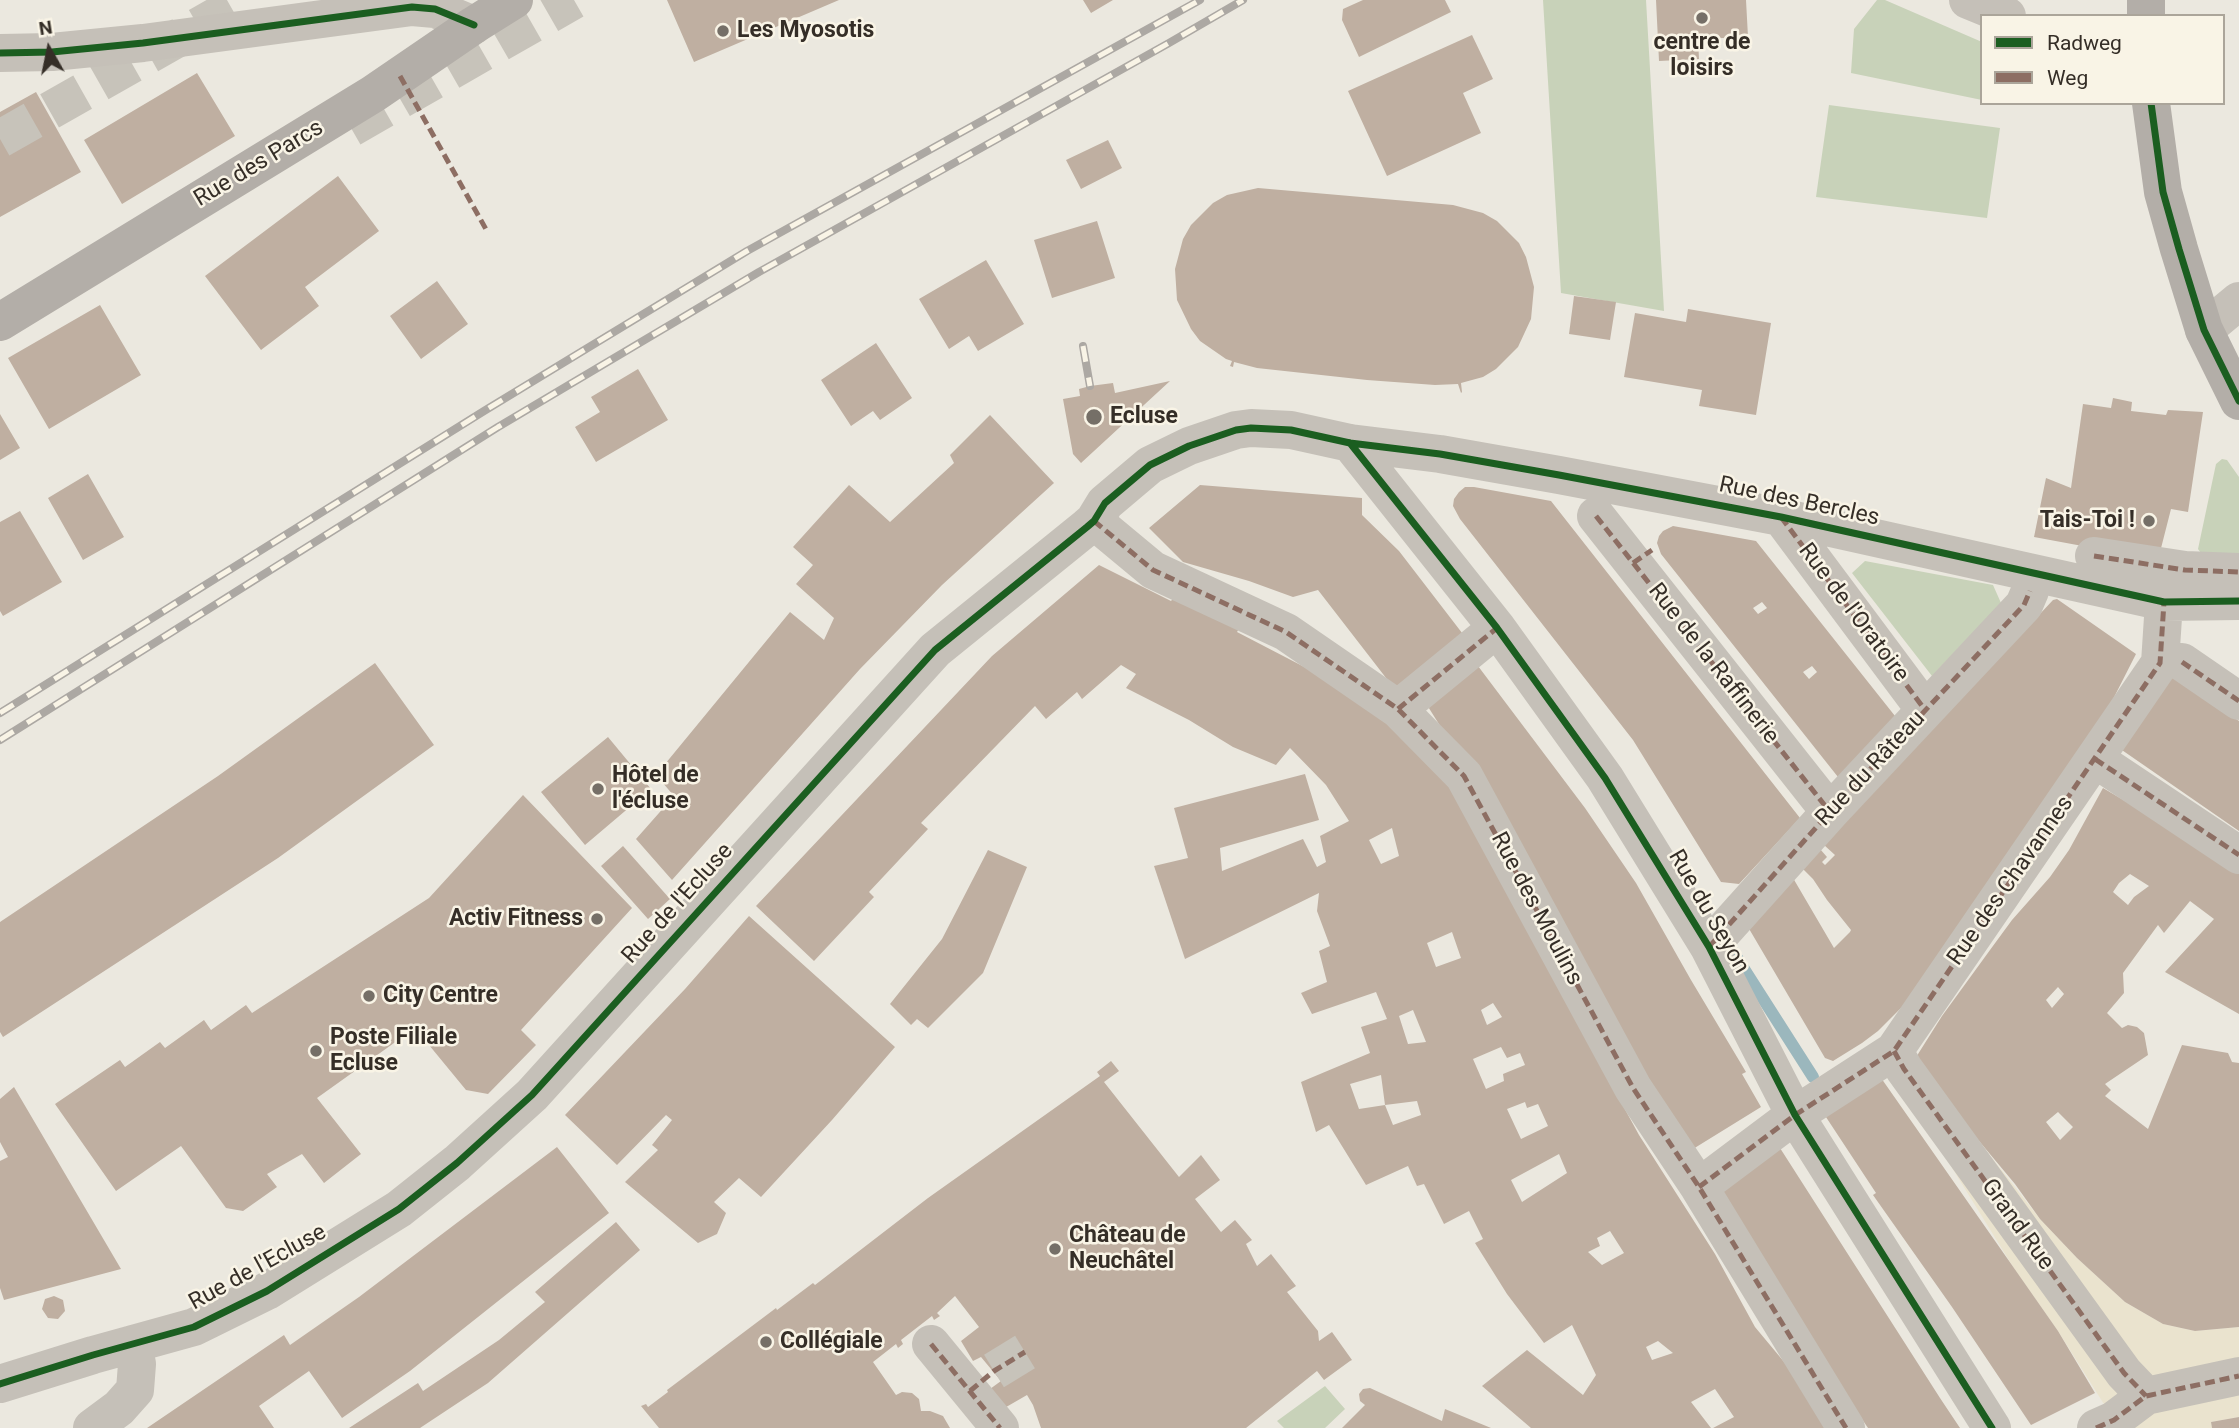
<!DOCTYPE html>
<html>
<head>
<meta charset="utf-8">
<style>
  body { margin:0 }
  #map { position:relative; width:2239px; height:1428px; overflow:hidden; background:#ebe8df; font-family:Roboto,sans-serif }
  canvas { display:block }
  .legend { position:absolute; left:1980px; top:14px; width:245px; height:91px; box-sizing:border-box; background:#f9f4e6; border:2px solid #aba59a; margin:0; padding:9px 12px; list-style:none; font-size:21px; color:#352e27 }
  .legend li { display:flex; align-items:center; gap:14px; height:35px }
  .legend b { width:35px; border:2px solid #aba59a }
  .north { position:absolute; left:14px; top:14px; width:70px; height:70px; -webkit-text-stroke:5px #f9f4e6; paint-order:stroke; rotate:351deg; font-size:19px; font-weight:700; line-height:28px; text-align:center; color:#352e27 }
  .north::after { content:''; display:block; margin:auto; width:24px; height:32px; background:#352e27; clip-path:polygon(50% 0,100% 100%,50% 72%,0 100%) }
</style>
</head>
<body>
<div id="map">
<canvas width="2239" height="1428"></canvas>
<ul class="legend">
<li><b style="height:9px;background:#1b5e20"></b>Radweg</li>
<li><b style="height:9px;background:#8d6e63"></b>Weg</li>
</ul>
<div class="north">N</div>
</div>
<script>
const context = document.querySelector('canvas').getContext('2d');
context.lineJoin = 'round';
function fillPath(path, color) { context.fillStyle = color; context.fill(path, 'evenodd'); }
const toPath = rows => new Path2D(rows.map(r => 'M' + r).join(''));
function trace(path, color, width, dash) { context.strokeStyle = color; context.lineWidth = width; context.lineCap = dash ? 'butt' : 'round'; context.setLineDash(dash || []); context.stroke(path); }
function write(font, color, halo, rows, align = 'center') {
  context.font = font + ' Roboto,sans-serif'; context.lineWidth = 5; context.setLineDash([]); context.textBaseline = 'middle'; context.strokeStyle = halo; context.fillStyle = color; for (const [text, x, y, turn = 0] of rows) {
    context.save(); context.translate(x, y); context.rotate((+turn || 0) * Math.PI / 180); context.textAlign = isNaN(turn) ? turn : align; if (halo) context.strokeText(text, 0, 0); context.fillText(text, 0, 0); context.restore();
  }
}
fillPath(toPath([
  [1543,0,1646,0,1664,311,1561,293],
  [1877,0,1885,0,1982,42,1982,100,1851,73,1854,29],
  [1829,105,2000,128,1987,218,1816,197],
  [2222,459,2227,460,2239,477,2239,570,2203,556,2198,549,2216,464],
  [1865,561,1993,585,2001,603,1932,676,1852,573],
  [1325,1386,1345,1409,1325,1428,1284,1428,1277,1421]
]), '#c8d2b9');
fillPath(toPath([
  [1896,1077,1978,1140,2040,1219,2077,1258,2125,1302,2163,1324,2195,1331,2239,1327,2239,1417,2211,1422,2212,1428,2119,1428,2058,1331,2015,1270]
]), '#eae3ce');
trace(toPath([
  [1730,947,1813,1077]
]), '#9bb7bd', 12);
fillPath(toPath([
  [667,0,839,0,694,62],
  [1083,0,1113,0,1091,13],
  [1363,0,1445,0,1451,12,1359,57,1342,20,1343,9],
  [1656,0,1746,0,1748,37,1698,39,1699,59,1659,61],
  [1472,35,1493,79,1463,93,1481,133,1387,176,1348,91],
  [197,73,235,136,122,204,84,140],
  [36,92,81,172,0,217,0,112],
  [1108,140,1122,168,1081,189,1066,160],
  [338,176,379,231,305,287,319,306,261,350,205,276],
  [1258,188,1453,205,1483,213,1497,221,1519,243,1526,257,1534,287,1531,319,1518,347,1496,369,1483,377,1461,383,1462,392,1461,393,1458,384,1435,385,1367,380,1257,368,1234,362,1233,367,1230,366,1232,361,1226,359,1200,341,1191,329,1177,300,1175,269,1183,239,1191,225,1213,203,1227,195],
  [1097,221,1115,278,1052,298,1034,240],
  [986,260,1024,324,978,351,969,336,949,349,919,299],
  [437,281,468,324,421,359,390,316],
  [1574,296,1616,302,1610,340,1569,334],
  [100,305,141,375,49,429,8,358],
  [1688,309,1771,323,1756,415,1699,406,1702,390,1624,377,1635,313,1686,322],
  [876,343,912,398,880,420,873,411,851,426,821,380],
  [638,369,668,420,596,462,575,427,600,412,591,397],
  [1170,381,1081,463,1073,454,1063,399,1080,396,1079,389,1090,386,1113,383,1115,393],
  [2113,398,2132,402,2131,411,2166,415,2168,410,2203,412,2188,512,2171,509,2158,560,2034,537,2046,478,2071,488,2083,404,2111,408],
  [0,414,20,448,0,460],
  [990,415,1054,483,942,585,860,669,672,880,636,839,674,796,656,775,790,612,824,640,834,618,796,584,813,565,793,547,849,485,890,522,954,463,950,455],
  [88,474,124,537,83,560,48,498],
  [1200,485,1362,498,1362,515,1399,551,1469,642,1400,696,1318,590,1293,597,1249,581,1183,562,1149,528],
  [1465,487,1474,487,1551,501,1800,818,1739,884,1721,882,1633,740,1460,519,1453,506,1454,499,1459,492],
  [20,511,62,582,3,616,0,611,0,522],
  [1673,526,1756,541,1895,716,1838,777,1661,554,1657,543,1659,536,1663,531],
  [1762,602,1767,608,1758,614,1753,608],
  [1812,666,1817,672,1809,679,1803,672],
  [1099,565,1171,601,1176,595,1240,627,1237,632,1339,685,1400,731,1450,788,1639,1135,1715,1254,1755,1327,1795,1375,1831,1428,1713,1428,1734,1417,1715,1389,1691,1402,1711,1428,1531,1428,1482,1386,1527,1350,1583,1395,1596,1375,1572,1325,1544,1343,1507,1294,1475,1243,1483,1239,1469,1211,1444,1224,1424,1184,1417,1186,1408,1166,1366,1185,1329,1125,1316,1132,1301,1082,1370,1053,1361,1027,1387,1019,1376,992,1312,1014,1301,993,1327,982,1319,951,1330,946,1317,911,1319,893,1185,959,1154,866,1188,858,1174,808,1305,774,1319,820,1220,848,1222,871,1303,839,1317,867,1326,862,1320,836,1349,821,1326,785,1290,748,1276,765,1233,747,1189,720,1126,688,1136,674,1121,665,1082,699,1077,692,1046,719,1035,706,921,823,928,829,869,892,874,897,814,961,756,906,992,656],
  [1392,828,1399,856,1381,864,1369,840],
  [1452,932,1461,958,1436,967,1427,943],
  [1493,1003,1502,1017,1487,1025,1481,1010],
  [1413,1010,1426,1042,1408,1044,1399,1016],
  [1501,1047,1507,1058,1520,1053,1525,1065,1503,1074,1504,1081,1486,1089,1473,1059],
  [1381,1075,1385,1105,1359,1109,1350,1084],
  [1417,1101,1421,1115,1393,1125,1385,1105],
  [1525,1102,1527,1108,1538,1104,1548,1126,1521,1139,1507,1109],
  [1559,1154,1567,1173,1522,1202,1511,1180],
  [1610,1231,1624,1253,1602,1265,1588,1252,1600,1246,1597,1238],
  [1658,1341,1673,1353,1652,1360,1646,1347],
  [2057,599,2136,654,2105,715,1903,1006,1878,1031,1862,1043,1833,1061,1825,1058,1748,927,1793,878,1834,948,1850,932,1851,930,1827,900,1813,879,1802,868,1820,849,1827,857,1822,862,1825,865,1835,855,1824,845,2053,600],
  [375,663,434,745,278,858,3,1037,0,1032,0,922,218,776],
  [1478,666,1585,808,1636,883,1691,980,1746,1072,1742,1074,1761,1107,1693,1149,1611,1022,1517,849,1427,705],
  [2170,673,2239,721,2239,831,2119,748],
  [608,737,651,789,585,845,541,792],
  [2103,788,2239,868,2239,1014,2165,972,2214,919,2190,901,2164,933,2158,925,2123,973,2124,993,2107,1013,2122,1028,2128,1025,2137,1027,2144,1033,2148,1055,2105,1084,2111,1090,2105,1096,2148,1129,2182,1045,2228,1053,2232,1062,2239,1063,2239,1327,2195,1331,2163,1324,2125,1302,2077,1258,2040,1219,2015,1184,1913,1062,1942,1016,1990,950,2012,920,2050,877,2069,850],
  [2130,874,2149,886,2134,897,2128,905,2113,892,2119,883],
  [2058,987,2064,994,2052,1008,2046,1000],
  [2058,1112,2073,1127,2060,1140,2046,1122],
  [523,795,632,908,521,1030,536,1045,488,1094,466,1090,415,1028,317,1098,361,1154,324,1183,302,1154,267,1174,277,1187,243,1211,226,1208,181,1146,116,1191,55,1104,120,1060,125,1067,160,1042,165,1048,204,1020,211,1030,246,1005,252,1013,429,898],
  [623,846,670,899,648,919,601,866],
  [988,850,1027,867,983,973,928,1028,917,1019,911,1025,890,1004,942,939],
  [749,916,895,1047,832,1120,761,1197,739,1178,714,1202,726,1213,717,1234,698,1243,625,1182,658,1150,652,1145,672,1120,666,1115,617,1165,565,1115,685,989],
  [1111,1061,1119,1071,1104,1082,1179,1177,1201,1155,1220,1180,1195,1199,1221,1232,1235,1220,1252,1240,1246,1244,1257,1266,1271,1254,1296,1286,1287,1292,1318,1331,1319,1341,1332,1332,1352,1360,1350,1361,1324,1380,1317,1371,1246,1428,1041,1428,1033,1405,1027,1395,1001,1410,990,1389,1001,1381,981,1357,973,1361,961,1341,979,1327,955,1296,937,1313,940,1316,934,1320,932,1316,901,1340,903,1344,898,1348,896,1344,873,1362,896,1395,902,1392,912,1393,919,1399,921,1411,930,1411,943,1416,950,1428,659,1428,641,1406,646,1404,648,1407,668,1392,667,1390,776,1308,777,1310,813,1283,815,1285,928,1198,1100,1076,1097,1072],
  [1879,1075,2058,1331,2095,1393,2031,1425,1952,1307,1873,1195,1876,1193,1822,1111],
  [14,1087,121,1269,4,1300,0,1288,0,1161,8,1157,0,1142,0,1099],
  [557,1147,609,1213,410,1371,342,1418,309,1371,259,1406,274,1428,147,1428,284,1335,290,1345,359,1297],
  [1780,1148,1940,1398,1960,1428,1868,1428,1814,1348,1717,1196],
  [616,1222,640,1250,488,1383,420,1428,349,1428,418,1383,423,1391,499,1340,545,1302,535,1292],
  [54,1296,63,1300,65,1311,58,1319,48,1318,42,1309,45,1299],
  [1370,1388,1442,1421,1445,1409,1491,1428,1342,1428,1365,1405,1360,1401,1359,1394,1363,1389],
  [2239,1417,2239,1428,2212,1428,2211,1422]
]), '#bfafa1');
trace(toPath([
  [994,1371,1025,1352]
]), '#c7c3ba', 38, [38, 19]);
trace(toPath([
  [351,128,574,0],
  [0,139,245,0]
]), '#c7c3ba', 38, [38, 19]);
trace(toPath([
  [1968,0,2007,16],
  [0,53,52,52,143,43,412,7,435,9,474,25],
  [2204,330,2239,301],
  [1350,443,1497,628,1605,778,1709,947,1795,1115,1992,1428],
  [1596,516,1830,812],
  [1781,517,1925,710],
  [1094,521,1153,570,1286,632,1398,709,1464,776,1633,1088,1699,1187,1846,1428],
  [2094,556,2185,570,2239,572],
  [2182,662,2239,701],
  [1398,709,1497,628],
  [2095,759,2239,855],
  [1709,947,1830,812,2024,605,2030,591],
  [1894,1051,1904,1069,2124,1373,2146,1396],
  [1699,1187,1795,1115,1894,1051,2160,663,2164,602],
  [931,1344,1000,1428],
  [0,1384,93,1355,194,1327,267,1291,399,1209,457,1163,532,1095,935,650,1087,527,1094,521,1105,503,1150,465,1189,446,1236,430,1251,428,1291,430,1350,443,1440,454,1559,475,1781,517,2164,602,2239,601],
  [92,1428,119,1408,135,1390,137,1364,133,1344],
  [2096,1428,2114,1420,2146,1396,2239,1376]
]), '#c5c0b8', 38);
trace(toPath([
  [2146,16,2146,0],
  [2151,103,2163,192,2179,249,2204,330,2239,401],
  [0,322,373,94,474,25,514,0]
]), '#b3aea8', 38);
const rail = toPath([
  [1083,346,1090,386],
  [0,713,484,411,747,251,1200,0],
  [0,740,498,427,759,272,1169,43,1243,0]
]);
trace(rail, '#aca8a3', 8);
trace(rail, '#f9f4e6', 5, [16]);
trace(toPath([
  [400,76,487,231],
  [1596,516,1830,812],
  [1781,517,1925,710],
  [1094,521,1153,570,1286,632,1398,709,1464,776,1633,1088,1699,1187,1846,1428],
  [2094,556,2185,570,2239,572],
  [1633,563,1652,550],
  [2182,662,2239,701],
  [1398,709,1497,628],
  [2095,759,2239,855],
  [1709,947,1830,812,2024,605,2030,591],
  [1894,1051,1904,1069,2124,1373,2146,1396],
  [1699,1187,1795,1115,1894,1051,2160,663,2164,602],
  [931,1344,1000,1428],
  [970,1391,994,1371,1025,1352],
  [2096,1428,2114,1420,2146,1396,2239,1376]
]), '#8d6e63', 5, [10, 5]);
trace(toPath([
  [0,53,52,52,143,43,412,7,435,9,474,25],
  [2151,103,2163,192,2179,249,2204,330,2239,401],
  [1350,443,1497,628,1605,778,1709,947,1795,1115,1992,1428],
  [0,1384,93,1355,194,1327,267,1291,399,1209,457,1163,532,1095,935,650,1087,527,1094,521,1105,503,1150,465,1189,446,1236,430,1251,428,1291,430,1350,443,1440,454,1559,475,1781,517,2164,602,2239,601]
]), '#1b5e20', 7);
for (const [x, y, r, color] of [
  [1702,18,7,"#756f67"],
  [723,31,7,"#756f67"],
  [1094,417,9,"#756f67"],
  [2149,521,7,"#756f67"],
  [598,789,7,"#756f67"],
  [597,919,7,"#756f67"],
  [369,996,7,"#756f67"],
  [316,1051,7,"#756f67"],
  [1055,1249,7,"#756f67"],
  [766,1342,7,"#756f67"]
]) { const dot = new Path2D(); dot.arc(x, y, r, 0, 2 * Math.PI); context.fillStyle = color; context.fill(dot); trace(dot, '#f9f4e6', 2.5); }
write('bold 23px', '#352e27', '#f9f4e6', [
  ["Les Myosotis",737,31],
  ["centre de",1702,43,"center"],
  ["loisirs",1702,69,"center"],
  ["Ecluse",1110,417],
  ["Tais-Toi !",2135,521,"right"],
  ["Hôtel de",612,776],
  ["l'écluse",612,802],
  ["Activ Fitness",583,919,"right"],
  ["City Centre",383,996],
  ["Poste Filiale",330,1038],
  ["Ecluse",330,1064],
  ["Château de",1069,1236],
  ["Neuchâtel",1069,1262],
  ["Collégiale",780,1342]
], 'left');
write('23px', '#352e27', '#f9f4e6', [
  ["Rue des Parcs",259,164,-31],
  ["Rue des Bercles",1799,502,12],
  ["Rue de l'Oratoire",1853,613,53],
  ["Rue de la Raffinerie",1713,664,52],
  ["Rue du Râteau",1871,769,-47],
  ["Rue des Chavannes",2011,881,-55],
  ["Rue de l'Ecluse",678,904,-48],
  ["Rue des Moulins",1536,909,62],
  ["Rue du Seyon",1708,912,60],
  ["Grand Rue",2017,1225,54],
  ["Rue de l'Ecluse",258,1268,-29]
]);
</script>
</body>
</html>
